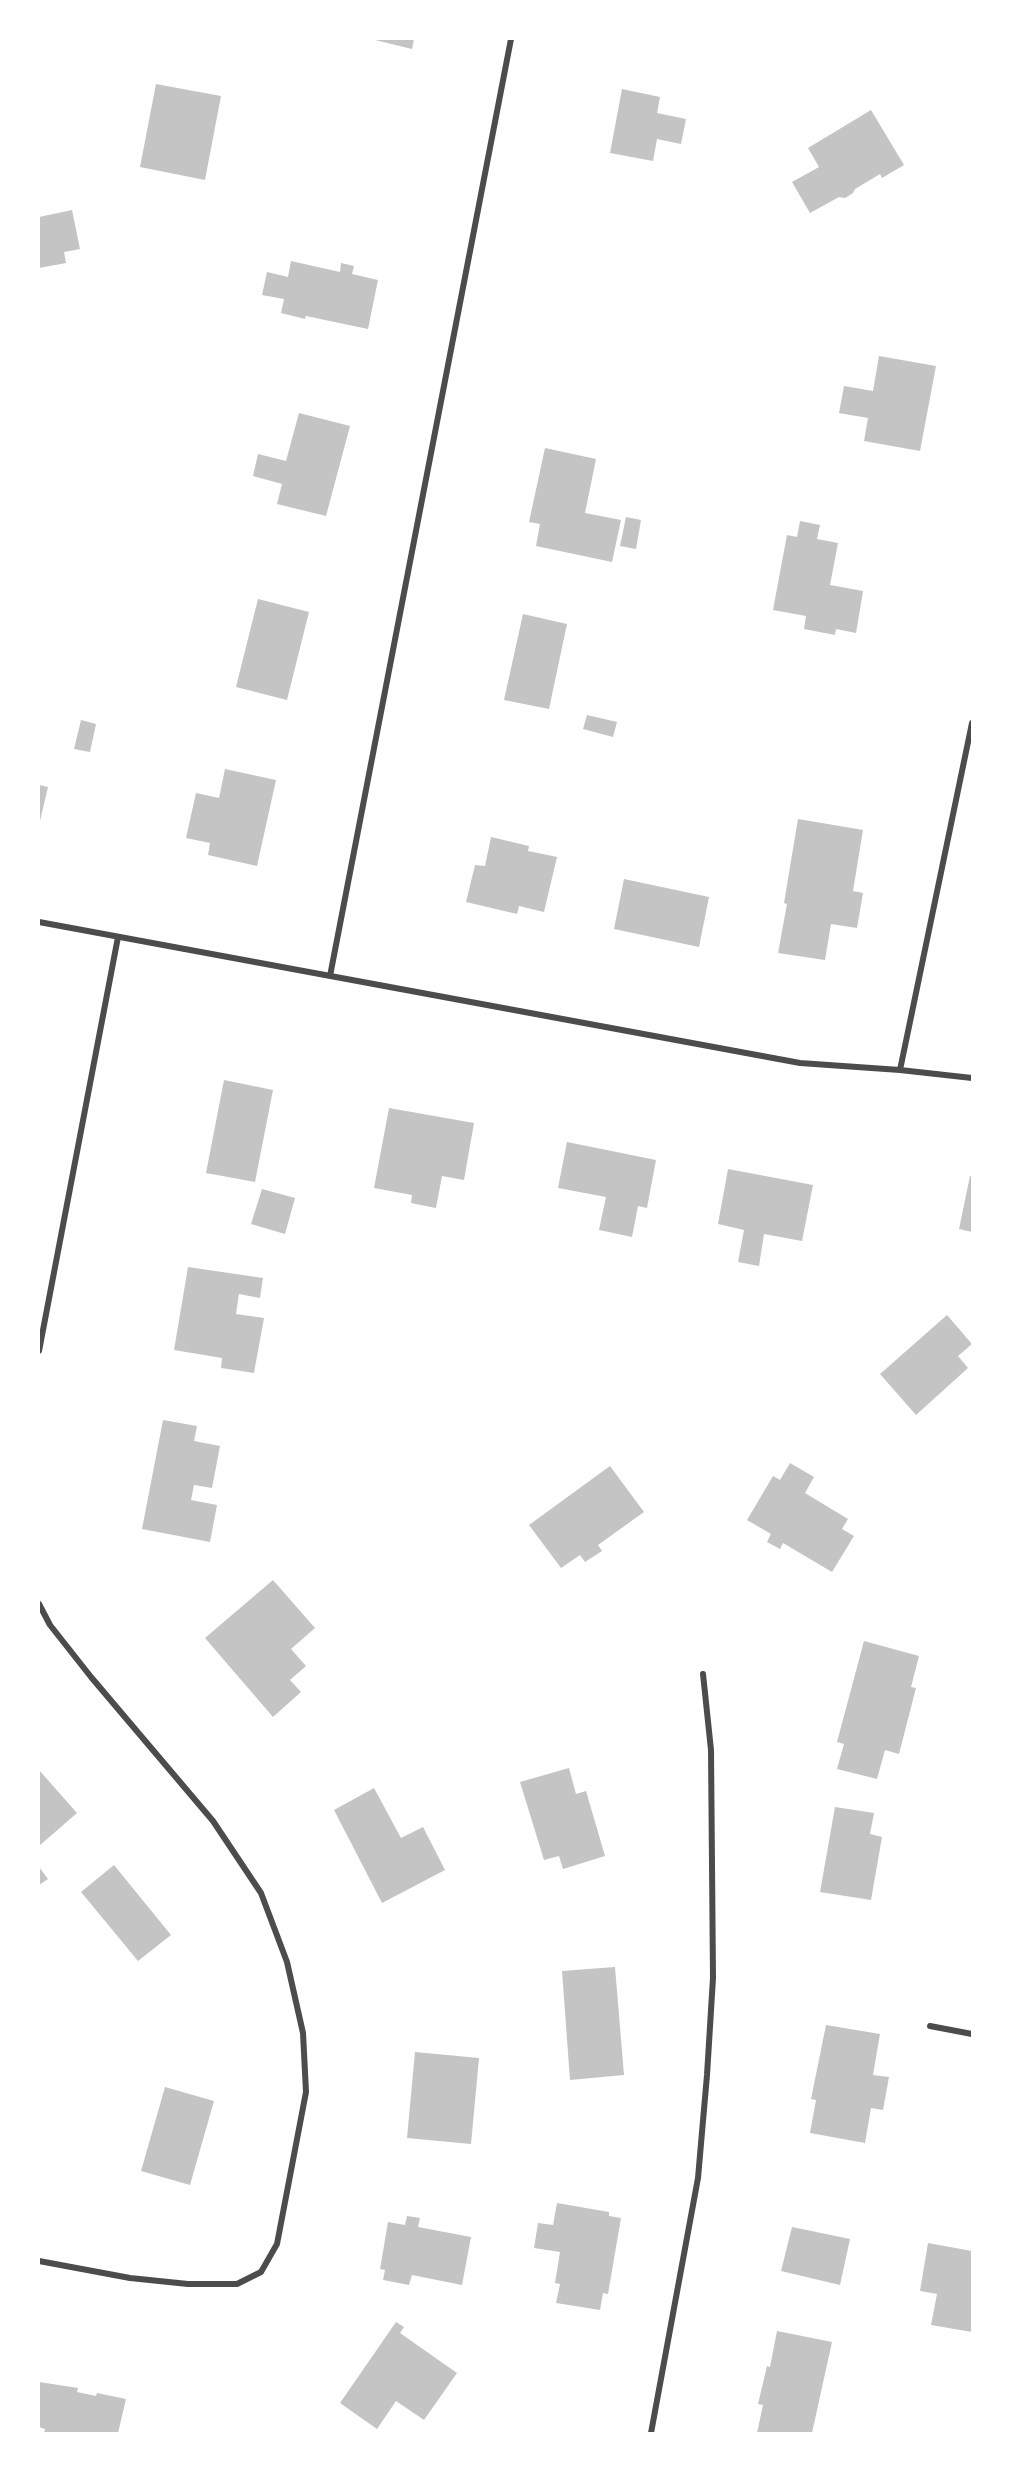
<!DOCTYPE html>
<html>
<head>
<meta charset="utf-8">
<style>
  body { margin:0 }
  #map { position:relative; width:1011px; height:2472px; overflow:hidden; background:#fff; font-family:Signika,sans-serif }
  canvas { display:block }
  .frame { position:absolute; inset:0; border:40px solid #fff; pointer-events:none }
</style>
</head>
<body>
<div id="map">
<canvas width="1011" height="2472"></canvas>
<div class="frame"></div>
</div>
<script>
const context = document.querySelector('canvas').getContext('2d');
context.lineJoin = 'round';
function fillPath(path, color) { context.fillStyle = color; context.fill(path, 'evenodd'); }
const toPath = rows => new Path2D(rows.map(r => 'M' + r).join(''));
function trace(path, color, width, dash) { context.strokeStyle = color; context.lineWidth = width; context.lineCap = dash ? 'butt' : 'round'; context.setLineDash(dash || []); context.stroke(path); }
fillPath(toPath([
  [371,39,414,39,412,49],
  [156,84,221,96,205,180,140,167],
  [622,89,660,97,657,113,686,119,681,144,657,139,653,161,610,153],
  [871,110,904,165,882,178,880,174,855,189,853,193,845,198,839,197,810,213,792,182,819,167,808,148],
  [72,210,80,249,64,252,66,263,39,268,39,217],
  [291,261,340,272,341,263,354,266,352,274,378,280,368,329,306,316,305,319,281,313,284,299,262,295,267,272,288,277],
  [879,356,936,366,920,451,864,441,868,418,839,413,844,386,873,391],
  [299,413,350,426,326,516,277,504,282,484,253,476,258,454,286,461],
  [545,448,596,459,585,513,621,520,612,562,536,546,540,524,529,522],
  [626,517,641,520,636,549,620,546],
  [800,521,820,525,817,539,838,543,830,585,863,591,856,633,836,629,835,635,804,629,806,616,773,610,787,535,797,537],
  [258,599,309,612,287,700,236,687],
  [523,614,567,624,549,709,504,700],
  [587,715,617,722,613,737,583,729],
  [81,720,96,724,90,752,74,749],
  [225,769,276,780,257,866,208,855,210,843,186,838,196,793,219,798],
  [39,785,48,787,40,821,39,821],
  [798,819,863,830,853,891,863,893,857,928,831,924,825,960,778,953,787,904,784,903],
  [491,837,529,846,528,851,557,857,544,912,519,906,517,914,466,902,475,865,485,866],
  [624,879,709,897,699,947,614,929],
  [224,1080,273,1090,255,1182,206,1173],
  [389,1108,474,1123,464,1180,442,1176,436,1208,411,1203,412,1195,374,1188],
  [567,1142,656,1160,647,1208,638,1206,632,1237,599,1230,606,1197,558,1188],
  [728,1169,813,1185,802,1241,764,1234,759,1266,738,1262,744,1230,718,1224],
  [970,1176,972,1176,972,1232,959,1229],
  [262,1189,295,1198,285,1234,251,1224],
  [188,1267,263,1278,260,1298,239,1294,236,1314,264,1318,254,1373,221,1368,222,1358,174,1350],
  [947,1315,972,1344,958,1356,968,1368,916,1415,880,1374],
  [163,1420,197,1426,194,1441,220,1446,212,1488,194,1485,191,1500,217,1505,210,1542,142,1529],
  [790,1463,814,1477,805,1493,848,1519,842,1529,854,1536,832,1572,783,1543,780,1549,767,1542,771,1534,747,1520,773,1476,780,1480],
  [610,1466,644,1512,598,1545,602,1551,585,1562,580,1555,561,1568,529,1525],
  [273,1580,315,1628,291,1649,306,1666,290,1680,301,1692,273,1717,205,1638],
  [864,1641,919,1656,911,1687,916,1688,899,1754,885,1750,877,1779,837,1769,844,1744,837,1742],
  [569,1768,576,1794,586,1791,605,1856,563,1869,559,1856,544,1860,520,1782],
  [39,1770,77,1813,39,1846],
  [374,1788,401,1838,423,1827,445,1870,382,1903,334,1810],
  [835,1807,874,1813,870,1834,882,1837,871,1900,820,1892],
  [114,1865,171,1935,138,1961,81,1892],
  [39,1867,48,1879,39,1885],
  [615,1967,624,2075,570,2080,562,1971],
  [826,2025,880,2034,873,2075,889,2077,883,2110,871,2108,865,2143,810,2133,816,2100,811,2099],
  [415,2052,479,2058,471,2144,407,2138],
  [165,2087,214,2101,190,2185,141,2171],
  [557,2203,609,2212,609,2216,621,2218,608,2294,603,2293,600,2310,556,2303,560,2284,555,2283,560,2252,534,2248,538,2223,553,2225],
  [407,2216,420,2218,418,2227,471,2237,462,2285,412,2275,409,2285,383,2280,385,2270,380,2269,388,2222,405,2225],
  [792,2227,850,2239,840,2285,781,2271],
  [928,2243,972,2251,972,2332,931,2325,937,2294,920,2291],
  [396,2322,404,2327,400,2333,457,2373,424,2420,396,2401,377,2429,340,2403],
  [777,2331,832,2342,812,2433,757,2433,763,2405,758,2404,767,2366,770,2367],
  [39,2382,78,2388,77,2392,96,2396,97,2393,126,2399,118,2433,44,2433,45,2429,39,2427]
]), '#c4c4c4');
trace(toPath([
  [39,922,800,1063,900,1070,972,1078],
  [330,976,511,39],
  [900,1070,972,723],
  [39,1351,118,937],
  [39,1604,50,1625,91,1677,213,1821,261,1893,287,1962,303,2033,306,2092,277,2244,261,2272,237,2284,188,2284,130,2278,39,2261],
  [930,2026,972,2034],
  [651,2433,698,2178,707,2075,713,1978,711,1750,703,1674]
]), '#4c4c4c', 6);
</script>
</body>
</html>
